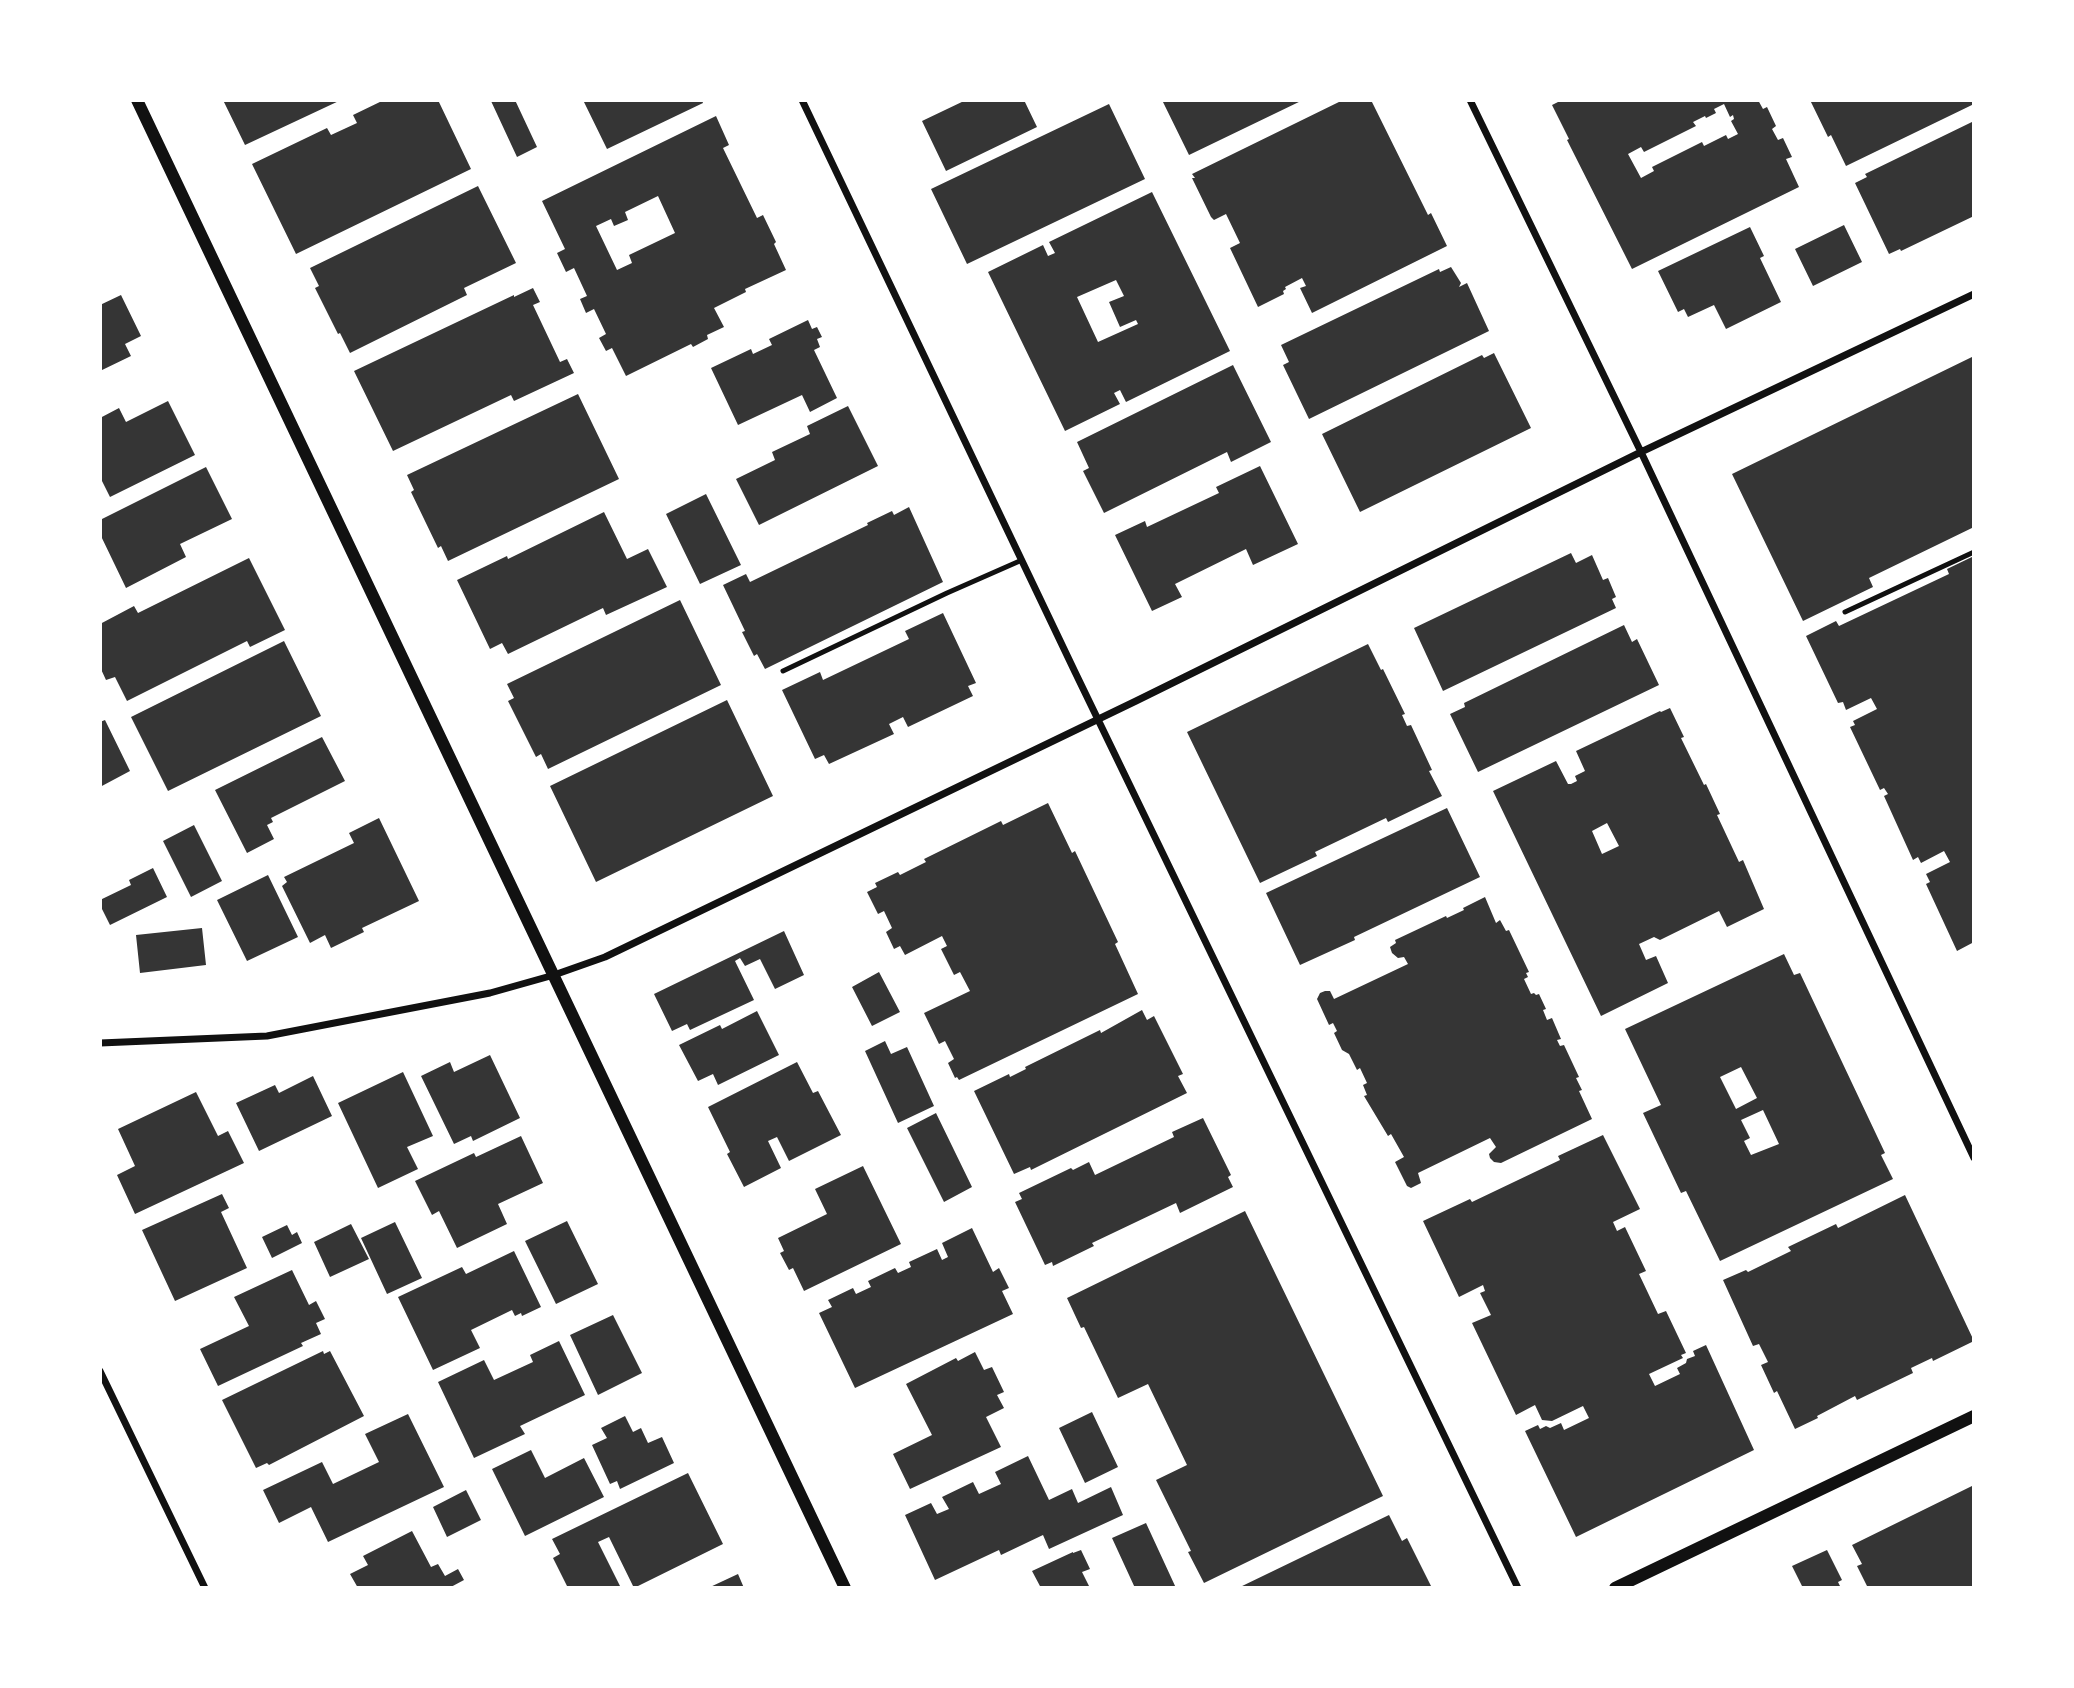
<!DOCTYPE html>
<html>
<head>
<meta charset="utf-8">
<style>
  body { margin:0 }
  #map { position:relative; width:2074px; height:1688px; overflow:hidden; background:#fff; font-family:Barlow,sans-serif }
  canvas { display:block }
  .frame { position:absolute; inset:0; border:102px solid #fff; pointer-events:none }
</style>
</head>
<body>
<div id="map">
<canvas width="2074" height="1688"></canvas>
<div class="frame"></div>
</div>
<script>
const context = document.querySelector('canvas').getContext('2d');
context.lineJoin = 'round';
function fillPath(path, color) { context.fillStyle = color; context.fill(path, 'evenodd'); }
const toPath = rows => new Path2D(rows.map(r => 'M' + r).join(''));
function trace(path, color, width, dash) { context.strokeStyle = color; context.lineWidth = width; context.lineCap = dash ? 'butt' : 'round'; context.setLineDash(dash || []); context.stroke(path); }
fillPath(toPath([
  [223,100,341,100,245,145],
  [384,100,438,100,471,169,296,254,252,164,327,128,331,135,357,123,353,115],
  [493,100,515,100,537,147,517,157,491,101],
  [583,100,702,100,703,103,607,149],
  [966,100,1024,100,1037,127,946,171,922,121],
  [1162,100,1303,100,1189,155],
  [1343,100,1371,100,1428,215,1431,213,1447,246,1312,313,1300,288,1306,286,1302,278,1285,287,1286,289,1283,291,1284,294,1258,307,1230,248,1240,243,1226,214,1214,220,1211,217,1192,178,1195,178,1192,174],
  [1562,100,1758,100,1763,109,1767,107,1776,126,1772,129,1778,140,1783,138,1792,157,1786,159,1799,187,1632,269,1567,140,1569,139,1552,105],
  [1724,104,1730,117,1733,115,1734,119,1731,121,1738,134,1728,139,1726,135,1704,146,1702,142,1652,167,1654,171,1641,178,1628,154,1641,147,1644,152,1696,126,1693,122,1705,116,1706,118,1716,113,1714,109],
  [1810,100,1974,100,1974,104,1846,166,1831,135,1828,137],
  [1109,104,1145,179,967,264,931,189],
  [716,116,729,145,723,148,757,218,763,215,776,242,774,244,786,270,745,289,746,292,714,308,724,327,707,335,708,339,693,347,691,344,626,376,612,348,606,351,599,338,606,334,594,309,586,313,580,299,587,296,574,268,566,272,557,253,565,249,542,201],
  [658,196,675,233,629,255,632,263,617,270,596,226,611,219,614,226,628,220,625,212],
  [1974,121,1974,216,1901,251,1900,249,1889,254,1855,183,1867,177,1865,174],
  [478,186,516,263,464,288,467,295,350,353,340,333,338,334,315,288,319,286,310,268],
  [1152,192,1230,351,1126,402,1120,390,1114,393,1120,404,1065,431,988,272,1043,245,1048,256,1055,253,1049,242],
  [1116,280,1124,296,1109,302,1120,327,1136,320,1138,324,1098,342,1077,297],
  [1844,225,1862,262,1813,286,1795,249],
  [1750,227,1764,256,1760,258,1781,302,1726,329,1714,305,1688,317,1684,309,1678,312,1658,271],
  [1451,267,1461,283,1459,287,1467,283,1489,331,1309,419,1283,365,1289,362,1281,345,1439,269,1440,272],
  [533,288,540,302,533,305,560,362,567,359,574,373,514,401,511,395,393,451,354,371,514,295,514,297],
  [121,295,141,336,125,344,131,356,100,371,100,305],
  [808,320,812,329,817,327,822,337,817,339,820,347,814,350,837,398,810,412,802,395,738,425,711,368,751,349,753,354,772,345,769,339],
  [1494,353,1531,428,1360,512,1322,434,1482,355,1484,358],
  [1974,356,1974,527,1869,578,1873,587,1803,621,1732,474],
  [1233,365,1271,442,1231,462,1227,452,1104,513,1083,471,1089,468,1077,442],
  [578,394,619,479,448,561,441,546,438,548,411,492,414,490,407,475],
  [168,401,195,455,110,497,100,477,100,418,119,408,126,422],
  [848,406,878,466,759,525,736,479,775,460,772,452,810,434,807,426],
  [1260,466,1298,544,1253,565,1246,549,1175,584,1182,597,1152,611,1115,535,1145,521,1147,527,1219,493,1216,487],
  [206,467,232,519,180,544,186,557,126,588,100,534,100,520],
  [706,494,741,565,700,584,666,514],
  [909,507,943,582,765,669,757,654,754,656,742,632,745,631,723,585,746,574,750,582,868,525,867,523,892,511,894,515],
  [604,512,627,559,648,549,667,587,606,615,603,608,508,654,502,643,490,649,457,580,507,556,508,559],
  [1571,553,1576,563,1592,555,1603,580,1608,578,1616,597,1612,599,1616,608,1443,691,1414,628],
  [1974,556,1974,942,1957,951,1926,884,1930,882,1926,874,1950,862,1944,851,1921,863,1918,857,1913,860,1884,796,1888,794,1884,788,1880,790,1850,727,1855,725,1853,721,1877,709,1871,698,1846,710,1843,702,1838,703,1806,636,1836,621,1839,626,1949,574,1947,569],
  [249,558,285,630,250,647,247,641,127,701,115,677,106,680,100,667,100,624,134,606,138,613],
  [680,600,721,685,548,769,541,754,536,757,508,701,514,698,507,684],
  [943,613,976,683,968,686,973,696,908,727,903,717,889,724,894,734,829,764,824,755,815,759,782,690,820,672,823,680,909,639,905,631],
  [1624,625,1632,642,1637,639,1659,685,1478,772,1450,714,1465,707,1464,703],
  [284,641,321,716,168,791,131,717],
  [1368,644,1381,670,1383,669,1405,714,1402,715,1407,726,1411,725,1432,770,1429,771,1442,796,1388,822,1386,818,1315,852,1317,856,1260,883,1187,732],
  [727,700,773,796,596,882,550,786],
  [1670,708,1684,737,1681,738,1704,785,1706,784,1720,814,1717,815,1739,862,1743,860,1764,909,1727,927,1719,911,1660,940,1654,937,1639,944,1646,960,1656,956,1668,983,1601,1016,1493,791,1556,761,1568,784,1571,784,1577,781,1575,776,1585,771,1576,751,1660,711,1661,712],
  [1607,823,1619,846,1602,854,1592,831],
  [105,720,130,771,100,787,100,722],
  [322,737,345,781,271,818,273,822,267,825,274,839,247,853,215,790],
  [1048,803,1072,853,1075,851,1118,942,1115,944,1138,994,959,1080,957,1077,955,1078,948,1063,954,1059,945,1041,939,1044,924,1013,970,991,960,972,954,975,941,949,947,946,942,936,905,955,900,946,894,949,886,932,892,928,884,911,878,914,867,892,877,887,875,883,898,872,900,875,926,862,924,859,1001,821,1003,825],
  [1447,808,1480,877,1354,937,1355,940,1300,965,1266,893],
  [379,818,419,901,362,928,364,932,331,948,325,935,310,943,282,886,287,882,284,877,354,843,349,833],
  [194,825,222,881,191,897,163,841],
  [153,868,167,897,110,925,100,905,100,900,131,885,129,880],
  [268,875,298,937,247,961,217,900],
  [1485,897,1496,923,1500,920,1506,931,1509,930,1529,972,1526,973,1528,977,1524,979,1531,994,1534,993,1536,995,1539,994,1546,1009,1543,1010,1547,1020,1552,1018,1561,1039,1557,1040,1560,1046,1564,1045,1579,1077,1576,1078,1582,1090,1579,1091,1592,1119,1501,1163,1494,1162,1490,1158,1489,1154,1496,1147,1490,1138,1418,1173,1421,1183,1411,1188,1407,1186,1395,1162,1404,1157,1391,1134,1388,1136,1364,1096,1367,1095,1363,1085,1367,1083,1360,1068,1357,1070,1349,1054,1342,1050,1334,1033,1337,1031,1333,1023,1329,1025,1317,999,1320,993,1325,991,1330,991,1334,999,1408,964,1404,957,1398,958,1392,953,1390,947,1396,943,1395,940,1446,916,1447,918,1464,910,1463,908],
  [202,928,206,965,140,973,136,935],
  [784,931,804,975,775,989,760,959,745,966,740,958,735,961,754,1000,690,1030,687,1024,672,1031,654,994],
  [1784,954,1794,975,1800,973,1885,1153,1881,1155,1893,1179,1720,1261,1686,1191,1681,1193,1643,1113,1661,1105,1625,1029],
  [1741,1067,1757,1098,1736,1109,1720,1077],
  [1763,1110,1779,1144,1751,1155,1744,1141,1750,1138,1741,1120],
  [879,972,900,1012,872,1026,852,987],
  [1142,1010,1147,1020,1154,1016,1183,1074,1178,1076,1187,1093,1031,1170,1030,1167,1014,1174,974,1091,1009,1074,1010,1077,1026,1069,1025,1067,1100,1030,1101,1033],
  [757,1011,779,1055,718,1085,713,1074,698,1081,679,1045,720,1025,722,1029],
  [885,1041,891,1054,907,1047,934,1106,898,1123,865,1051],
  [490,1055,520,1118,473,1141,471,1136,454,1144,421,1076,450,1062,454,1072],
  [797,1062,813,1093,818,1091,841,1135,789,1161,777,1137,768,1141,781,1168,744,1187,727,1154,730,1152,708,1107],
  [403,1072,433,1136,407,1147,418,1169,378,1188,338,1103],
  [313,1076,332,1116,259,1151,236,1103,275,1085,279,1093],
  [196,1092,218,1136,228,1131,244,1163,135,1214,117,1175,135,1166,118,1129],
  [936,1113,972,1187,944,1202,907,1128],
  [1203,1118,1231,1175,1228,1177,1233,1187,1180,1213,1176,1203,1092,1243,1094,1246,1053,1266,1052,1262,1045,1265,1015,1202,1022,1199,1019,1193,1071,1168,1073,1170,1089,1162,1095,1175,1174,1137,1172,1132],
  [1603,1135,1640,1209,1613,1222,1617,1231,1625,1227,1646,1271,1639,1274,1658,1314,1666,1311,1686,1353,1681,1355,1683,1358,1649,1374,1655,1386,1680,1374,1677,1368,1686,1363,1687,1359,1695,1356,1693,1351,1706,1345,1754,1450,1576,1537,1525,1431,1538,1425,1540,1429,1546,1426,1550,1428,1561,1423,1564,1430,1589,1418,1583,1406,1552,1421,1542,1420,1535,1405,1516,1415,1472,1323,1491,1315,1480,1293,1485,1291,1483,1285,1459,1297,1423,1221,1470,1199,1472,1202,1560,1160,1558,1156],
  [521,1136,543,1183,498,1204,507,1224,457,1248,439,1211,432,1215,415,1181,474,1153,476,1157],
  [863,1166,901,1244,804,1291,793,1268,789,1270,780,1253,784,1251,778,1238,827,1214,815,1189],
  [222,1194,229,1208,221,1212,247,1268,175,1301,142,1230],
  [1905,1195,1974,1341,1933,1361,1932,1358,1911,1368,1913,1373,1857,1400,1855,1396,1817,1416,1818,1418,1795,1429,1777,1391,1774,1393,1761,1365,1768,1362,1759,1344,1753,1346,1723,1280,1746,1270,1748,1272,1791,1251,1788,1247,1836,1224,1838,1228],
  [1245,1211,1383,1496,1204,1583,1188,1552,1191,1551,1156,1480,1187,1465,1148,1384,1118,1398,1084,1327,1081,1328,1067,1298],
  [567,1221,598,1284,556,1304,525,1241],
  [395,1222,422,1278,387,1294,361,1238],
  [351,1224,369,1259,330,1277,314,1242],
  [287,1225,292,1235,297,1232,302,1243,272,1258,262,1237],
  [972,1228,993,1272,999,1268,1009,1288,1002,1291,1013,1314,855,1388,819,1313,832,1307,828,1300,853,1288,856,1294,871,1287,868,1281,895,1268,898,1273,911,1267,909,1262,937,1249,942,1260,948,1257,942,1243],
  [514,1251,541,1307,522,1316,521,1313,515,1316,512,1310,471,1330,480,1348,433,1370,398,1297,462,1267,466,1274],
  [292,1270,309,1305,316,1301,325,1319,316,1323,321,1334,301,1343,303,1346,218,1386,200,1349,249,1326,234,1297],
  [613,1315,642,1373,598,1395,570,1335],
  [559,1341,585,1395,520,1426,525,1434,474,1458,438,1382,484,1360,494,1380,533,1362,530,1355],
  [323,1351,324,1354,330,1351,364,1416,269,1465,267,1463,256,1468,222,1400],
  [975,1352,984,1370,992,1367,1004,1392,997,1395,1004,1408,986,1417,1001,1447,910,1489,893,1454,932,1435,906,1384,956,1358,958,1361],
  [1092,1412,1118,1467,1085,1483,1059,1428],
  [408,1414,444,1487,328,1542,311,1507,279,1523,263,1490,322,1462,333,1484,379,1462,365,1434],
  [625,1416,633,1432,641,1428,648,1443,662,1437,674,1463,620,1489,617,1481,610,1484,592,1445,607,1438,601,1428],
  [531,1450,545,1478,584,1458,604,1497,525,1536,492,1469],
  [1028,1456,1049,1500,1072,1489,1078,1503,1111,1487,1123,1515,1049,1549,1043,1535,1001,1555,999,1550,935,1580,905,1515,931,1503,937,1514,949,1509,942,1497,973,1482,979,1494,1001,1484,995,1472],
  [688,1473,723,1544,634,1588,609,1537,598,1542,621,1588,568,1588,553,1558,560,1554,552,1539],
  [1974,1485,1974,1588,1868,1588,1857,1566,1862,1564,1852,1545],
  [466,1490,481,1520,447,1537,433,1507],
  [1389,1515,1402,1541,1407,1538,1432,1588,1238,1588],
  [1146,1523,1176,1588,1135,1588,1112,1538],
  [412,1531,431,1567,438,1564,445,1576,458,1569,464,1580,449,1588,358,1588,350,1574,368,1565,363,1556],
  [1081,1550,1090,1569,1082,1572,1090,1588,1041,1588,1032,1571,1073,1552,1073,1553],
  [1827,1550,1842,1580,1838,1582,1841,1588,1803,1588,1792,1566],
  [738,1574,744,1588,708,1588]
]), '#353535');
trace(toPath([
  [1845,612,1974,552],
  [783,671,947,593,1022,560]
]), '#111', 5);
trace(toPath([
  [802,100,1075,672,1518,1588],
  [1470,100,1641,452,1974,1158],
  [100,1043,267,1036,490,993,554,975,605,957,1136,701,1641,452,1974,294],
  [100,1371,205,1588]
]), '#111', 7);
trace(toPath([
  [137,100,845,1588],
  [1615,1588,1974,1416]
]), '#111', 12);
</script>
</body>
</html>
